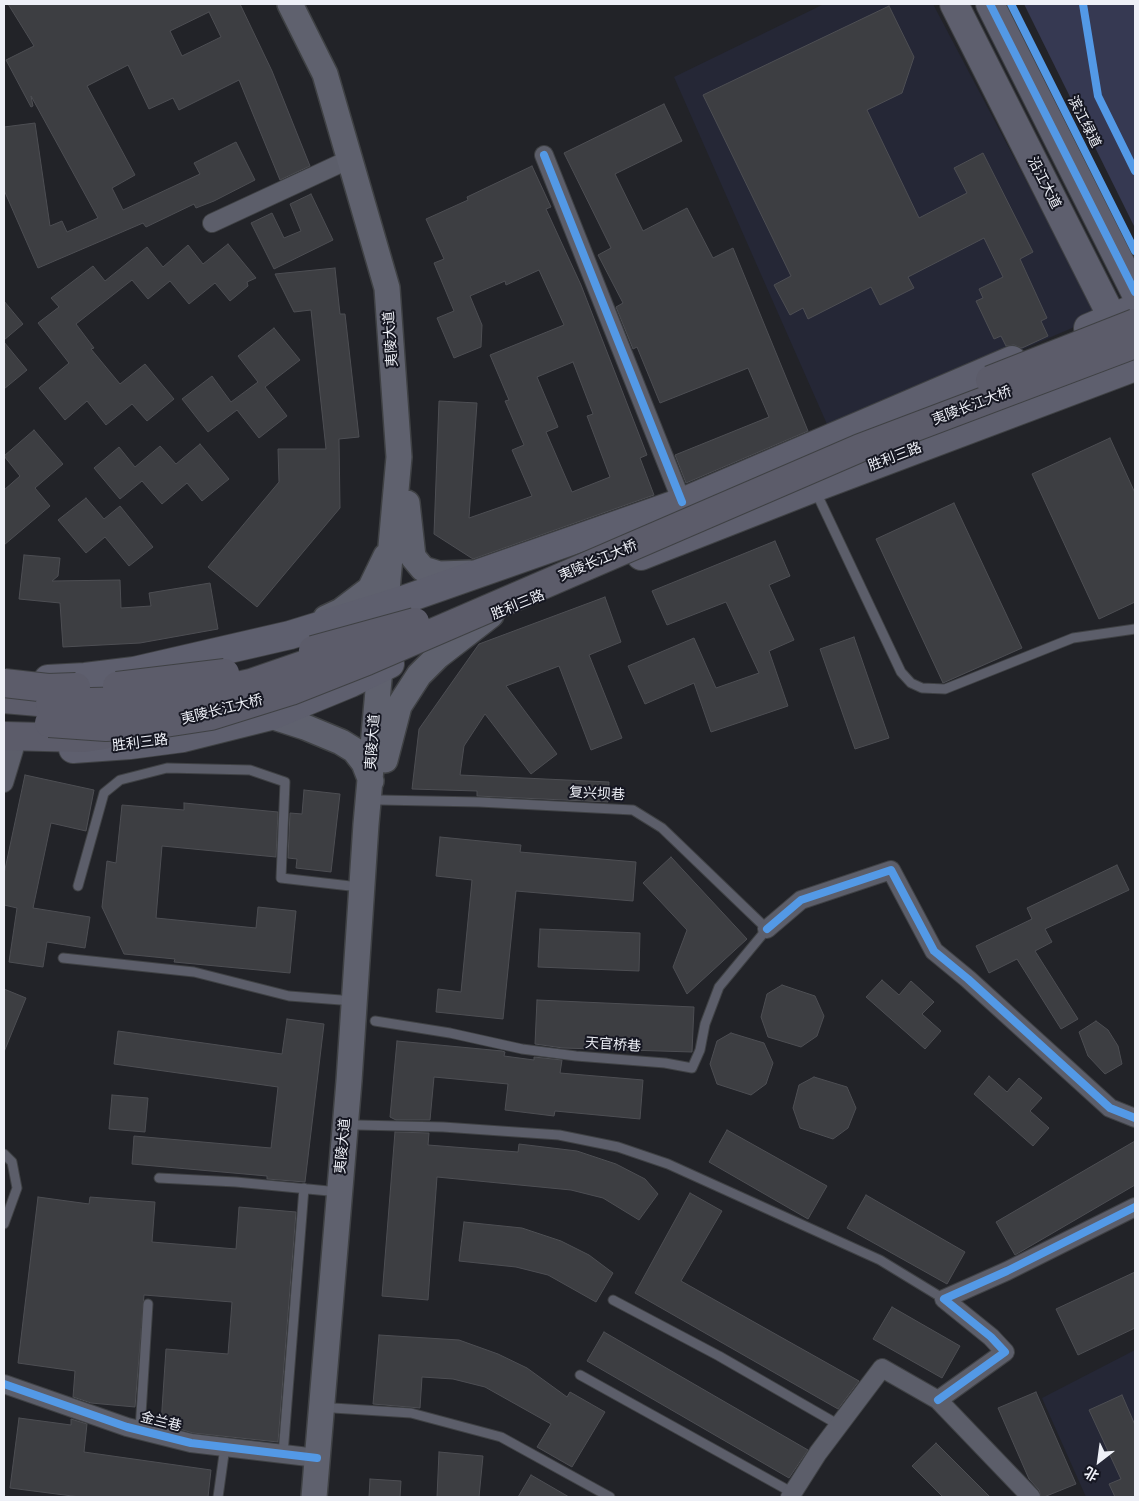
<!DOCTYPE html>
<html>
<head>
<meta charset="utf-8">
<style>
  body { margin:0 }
  #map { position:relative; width:1139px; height:1501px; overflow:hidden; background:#222328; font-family:"Libre Baskerville","Noto Sans SC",serif }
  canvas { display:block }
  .frame { position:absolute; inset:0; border:5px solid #eef0f7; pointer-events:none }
  .north { position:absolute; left:1074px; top:1436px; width:50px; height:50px; -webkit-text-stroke:4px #161722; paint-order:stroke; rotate:210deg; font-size:14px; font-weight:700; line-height:20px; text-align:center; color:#eef0f7 }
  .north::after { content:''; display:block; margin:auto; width:18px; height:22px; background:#eef0f7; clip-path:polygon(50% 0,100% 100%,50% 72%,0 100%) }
</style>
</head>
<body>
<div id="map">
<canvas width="1139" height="1501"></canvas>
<div class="frame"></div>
<div class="north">北</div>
</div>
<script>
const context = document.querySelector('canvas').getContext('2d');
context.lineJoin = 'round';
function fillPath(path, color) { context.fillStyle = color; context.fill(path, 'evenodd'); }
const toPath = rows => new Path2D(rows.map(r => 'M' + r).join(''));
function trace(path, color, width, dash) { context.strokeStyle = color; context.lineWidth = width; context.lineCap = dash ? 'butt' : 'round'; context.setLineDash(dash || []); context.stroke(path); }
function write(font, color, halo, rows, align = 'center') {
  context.font = font + ' "Libre Baskerville","Noto Sans SC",serif'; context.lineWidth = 4; context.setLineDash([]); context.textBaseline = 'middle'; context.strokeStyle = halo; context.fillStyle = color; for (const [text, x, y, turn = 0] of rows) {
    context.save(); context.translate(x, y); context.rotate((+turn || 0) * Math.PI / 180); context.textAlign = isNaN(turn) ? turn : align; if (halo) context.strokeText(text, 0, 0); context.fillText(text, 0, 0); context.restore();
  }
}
fillPath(toPath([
  [824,4,933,4,1098,317,830,431,674,77],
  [1135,1350,1135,1497,1086,1497,1042,1398]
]), '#252736');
fillPath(toPath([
  [1024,4,1135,4,1135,228]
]), '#363952');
const building = toPath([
  [8,4,240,4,272,71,310,166,280,180,239,80,179,110,173,98,149,109,128,65,87,86,135,175,112,188,123,210,200,174,194,163,236,142,255,180,214,201,196,208,194,204,146,227,143,223,38,268,4,190,4,127,35,123,50,226,62,221,67,232,98,218,31,96,33,106,31,107,6,60,34,46,8,4],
  [209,12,221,37,182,56,170,31,209,12],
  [889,6,914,57,902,93,867,110,919,218,967,193,954,168,983,153,1033,252,1020,259,1047,318,1041,321,1048,336,1022,348,1014,345,1006,346,1001,336,994,339,976,301,983,298,979,289,1003,277,984,238,908,277,914,288,880,305,871,287,808,319,803,308,790,315,774,285,791,276,703,95,889,6],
  [664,104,682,141,615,174,643,231,687,208,713,258,733,248,808,431,686,483,675,455,769,417,748,368,660,403,637,347,633,349,616,307,623,303,598,255,611,248,564,153,664,104],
  [532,166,551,207,546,209,581,285,647,455,640,458,654,495,473,559,434,534,439,401,477,403,469,518,532,496,512,450,524,445,505,401,509,400,490,355,564,325,539,270,506,285,505,281,470,296,482,325,481,347,454,358,437,318,454,311,434,263,444,259,426,219,468,200,467,197,532,166],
  [573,362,593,414,587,416,610,477,572,492,546,432,558,427,537,377,573,362],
  [311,194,333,240,274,269,251,223,272,213,284,238,301,231,290,204,311,194],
  [228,244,256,278,247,282,248,286,230,301,215,283,189,304,170,281,148,299,132,280,76,324,94,348,91,349,120,384,145,364,174,399,147,421,132,404,106,425,87,401,65,420,39,388,69,363,38,323,59,307,51,298,93,266,105,281,147,247,163,267,188,245,203,264,228,244],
  [335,268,340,314,345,314,359,437,339,439,340,508,257,607,208,567,279,482,278,449,326,449,311,310,294,312,275,274,335,268],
  [4,301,23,324,4,340,4,301],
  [274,328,300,360,265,387,287,416,259,438,237,410,208,432,182,399,212,376,231,402,258,382,238,356,274,328],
  [4,342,27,370,4,389,4,342],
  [34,430,63,464,35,488,50,506,4,545,4,490,20,476,4,456,34,430],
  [1110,438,1135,493,1135,602,1099,619,1032,474,1110,438],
  [200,444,229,479,202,501,187,483,162,504,142,481,120,499,94,468,119,447,135,467,160,446,176,464,200,444],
  [86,498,104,519,120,506,153,547,129,566,105,537,86,553,58,520,86,498],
  [954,503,1022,648,943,683,876,539,954,503],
  [775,541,790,576,769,585,794,640,769,651,788,706,711,732,694,683,645,704,628,666,694,638,716,688,759,673,726,602,667,625,652,591,775,541],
  [24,555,60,558,58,576,52,581,120,580,121,608,151,606,149,593,210,583,218,629,140,643,63,647,60,603,19,599,24,555],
  [605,597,621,642,589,655,622,738,591,750,559,666,506,686,557,754,531,774,485,714,464,746,460,775,609,782,608,802,477,796,477,791,412,789,419,729,479,644,605,597],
  [854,637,889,738,855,749,820,649,854,637],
  [25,775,94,790,86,831,51,823,33,908,90,917,85,948,47,942,43,967,9,962,17,908,4,905,4,874,25,775],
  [304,790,340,794,331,872,296,868,297,859,288,858,290,813,302,814,304,790],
  [184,803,278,812,276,857,162,846,156,918,256,928,258,907,296,911,290,973,174,962,175,959,124,954,102,907,107,861,116,863,122,805,184,810,184,803],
  [440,837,521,845,520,852,636,862,633,901,516,891,503,1019,436,1012,438,989,461,992,472,880,436,876,440,837],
  [671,857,747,939,687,994,673,967,687,930,643,883,671,857],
  [1117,865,1129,890,1045,929,1052,942,1035,951,1078,1019,1061,1029,1017,959,989,973,976,946,1032,919,1027,908,1117,865],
  [540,929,640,933,639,971,538,967,540,929],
  [882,980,899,995,911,981,934,1002,922,1014,941,1031,925,1049,866,997,882,980],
  [782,985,815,996,824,1016,817,1036,801,1047,768,1037,761,1017,767,994,782,985],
  [4,989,26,998,4,1052,4,989],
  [537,1000,694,1007,692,1052,563,1048,535,1044,537,1000],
  [287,1019,324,1024,305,1182,267,1179,267,1176,132,1164,134,1136,271,1148,278,1087,114,1064,118,1031,282,1054,287,1019],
  [1096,1021,1108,1030,1118,1046,1122,1064,1105,1074,1088,1056,1079,1032,1096,1021],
  [731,1033,764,1043,773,1063,766,1084,751,1095,717,1084,710,1064,717,1041,731,1033],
  [397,1041,502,1051,505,1052,504,1056,534,1060,534,1057,562,1060,560,1073,643,1080,640,1119,555,1111,554,1116,505,1110,508,1084,434,1077,430,1120,396,1120,390,1117,397,1041],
  [989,1076,1007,1092,1019,1078,1042,1098,1030,1111,1049,1128,1033,1146,974,1094,989,1076],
  [814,1077,847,1087,856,1108,848,1128,833,1139,800,1128,793,1108,799,1085,814,1077],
  [112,1095,148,1098,145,1132,109,1129,112,1095],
  [727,1130,827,1186,808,1219,709,1162,727,1130],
  [395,1132,429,1133,428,1145,518,1152,519,1144,577,1151,616,1164,645,1179,658,1194,639,1220,603,1198,571,1190,437,1177,428,1300,382,1296,395,1132],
  [1135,1141,1135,1185,1015,1255,996,1222,1135,1141],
  [690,1193,722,1211,681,1281,859,1381,838,1409,635,1293,690,1193],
  [866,1195,965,1252,947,1284,847,1228,866,1195],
  [38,1197,89,1204,90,1197,155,1202,152,1242,236,1249,239,1207,296,1212,278,1442,193,1433,161,1424,166,1349,228,1354,232,1302,144,1295,135,1407,91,1403,73,1397,75,1371,18,1363,38,1197],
  [464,1222,522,1228,561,1241,589,1255,613,1273,596,1302,548,1275,516,1267,459,1261,464,1222],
  [1135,1272,1135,1328,1078,1355,1056,1309,1135,1272],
  [892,1307,960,1346,942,1378,873,1339,892,1307],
  [604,1332,808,1450,789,1478,587,1361,604,1332],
  [379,1335,459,1340,498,1354,527,1368,567,1397,570,1392,605,1412,572,1467,537,1447,551,1424,485,1387,453,1379,422,1377,420,1408,373,1404,379,1335],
  [1036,1392,1076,1484,1044,1497,1041,1497,1039,1490,1029,1479,998,1408,1036,1392],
  [1122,1395,1135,1425,1135,1497,1115,1497,1109,1484,1121,1479,1089,1410,1122,1395],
  [19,1418,71,1425,71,1419,87,1424,84,1452,211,1470,208,1497,80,1497,10,1488,19,1418],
  [936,1443,990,1497,943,1497,912,1466,936,1443],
  [439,1452,483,1456,479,1497,437,1497,439,1452],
  [531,1475,569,1497,518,1497,531,1475],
  [370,1479,401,1481,400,1497,369,1497,370,1479]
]);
fillPath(building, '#3d3e42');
trace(building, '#4d4e53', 1);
const service = toPath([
  [815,490,901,672,911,683,922,688,945,689,1073,638,1135,629],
  [78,886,104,793,120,780,167,768,250,770,285,782,281,878,359,887],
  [63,958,194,972,289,996,354,1001],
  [375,1021,450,1033,522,1049,576,1056,665,1063,692,1068,700,1050,705,1024,719,987,767,929,662,828,633,810,479,802,380,800],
  [357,1125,443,1127,559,1135,618,1147,668,1164,880,1260,944,1299],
  [4,1154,12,1162,17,1188,4,1224],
  [159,1178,236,1182,339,1192],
  [613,1300,719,1356,839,1425],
  [580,1375,793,1493],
  [333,1408,411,1413,501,1437,610,1497],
  [140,1430,148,1304],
  [283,1454,304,1188],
  [218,1497,225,1447]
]);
const minor = toPath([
  [544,155,682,502],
  [212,223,350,159],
  [4,783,14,750],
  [767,929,801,900,891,870,934,951,968,979,1110,1108,1135,1118],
  [4,1384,127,1427,191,1443,317,1458],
  [938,1400,1005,1352,991,1337,944,1299,1007,1271,1135,1207],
  [790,1497,818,1453,882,1368,938,1400,1031,1497]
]);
const secondary = toPath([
  [290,4,325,74,387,288,399,457,366,824,349,1081,314,1497],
  [407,503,413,557,423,569,439,574,470,573],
  [326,618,341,611,370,589,386,556],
  [271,716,305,727,341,742,354,750,364,763,371,781],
  [385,760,399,706,419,675,438,656,491,615]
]);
const primary = toPath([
  [954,4,1120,333],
  [990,4,1135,292],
  [1088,328,1135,308],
  [641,556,814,488,1135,367],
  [48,679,85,677,134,671,290,635,400,601,682,502,1012,360],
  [73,749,130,745,183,738,271,716,351,683,390,664]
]);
const trunk = toPath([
  [4,699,50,703],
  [4,736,84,738,104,735]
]);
trace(service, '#3f4144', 11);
trace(minor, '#3f4144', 20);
trace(secondary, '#3f4144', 28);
trace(primary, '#3f4144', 30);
trace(trunk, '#3f4144', 30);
trace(service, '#5c5e6a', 9);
trace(minor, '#5c5e6a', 18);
trace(secondary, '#5f616e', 25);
trace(primary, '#5e5f6e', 28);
trace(trunk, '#5c5c6a', 28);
const trunkBridge = toPath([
  [990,380,1135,323],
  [313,650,415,622],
  [4,683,48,688,76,687],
  [117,686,225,673],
  [50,703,175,700,251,683,335,654],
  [49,723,106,727,165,723,211,716,291,691,367,661,860,448,1135,344]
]);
trace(trunkBridge, '#3f4144', 30, []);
trace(trunkBridge, '#5c5c6a', 28);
trace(toPath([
  [990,4,1135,292],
  [1011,4,1135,251],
  [1083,4,1098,96,1135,171],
  [544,155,682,502],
  [767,929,801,900,891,870,934,951,968,979,1110,1108,1135,1118],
  [4,1384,127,1427,191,1443,317,1458],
  [938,1400,1005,1352,991,1337,944,1299,1007,1271,1135,1207]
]), '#5399e6', 8);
write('14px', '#eef0f7', '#161722', [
  ["滨江绿道",1084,122,63],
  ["沿江大道",1044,183,63],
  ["夷陵大道",391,339,-94],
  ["夷陵长江大桥",972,406,-21],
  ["胜利三路",895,457,-21],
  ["夷陵长江大桥",598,561,-23],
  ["胜利三路",518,605,-22],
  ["夷陵长江大桥",222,710,-14],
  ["夷陵大道",373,742,-86],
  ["胜利三路",140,743,-7],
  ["复兴坝巷",597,794,3],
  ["天官桥巷",613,1045,4],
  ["夷陵大道",343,1146,-85],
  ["金兰巷",161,1422,14]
]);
</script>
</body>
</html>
